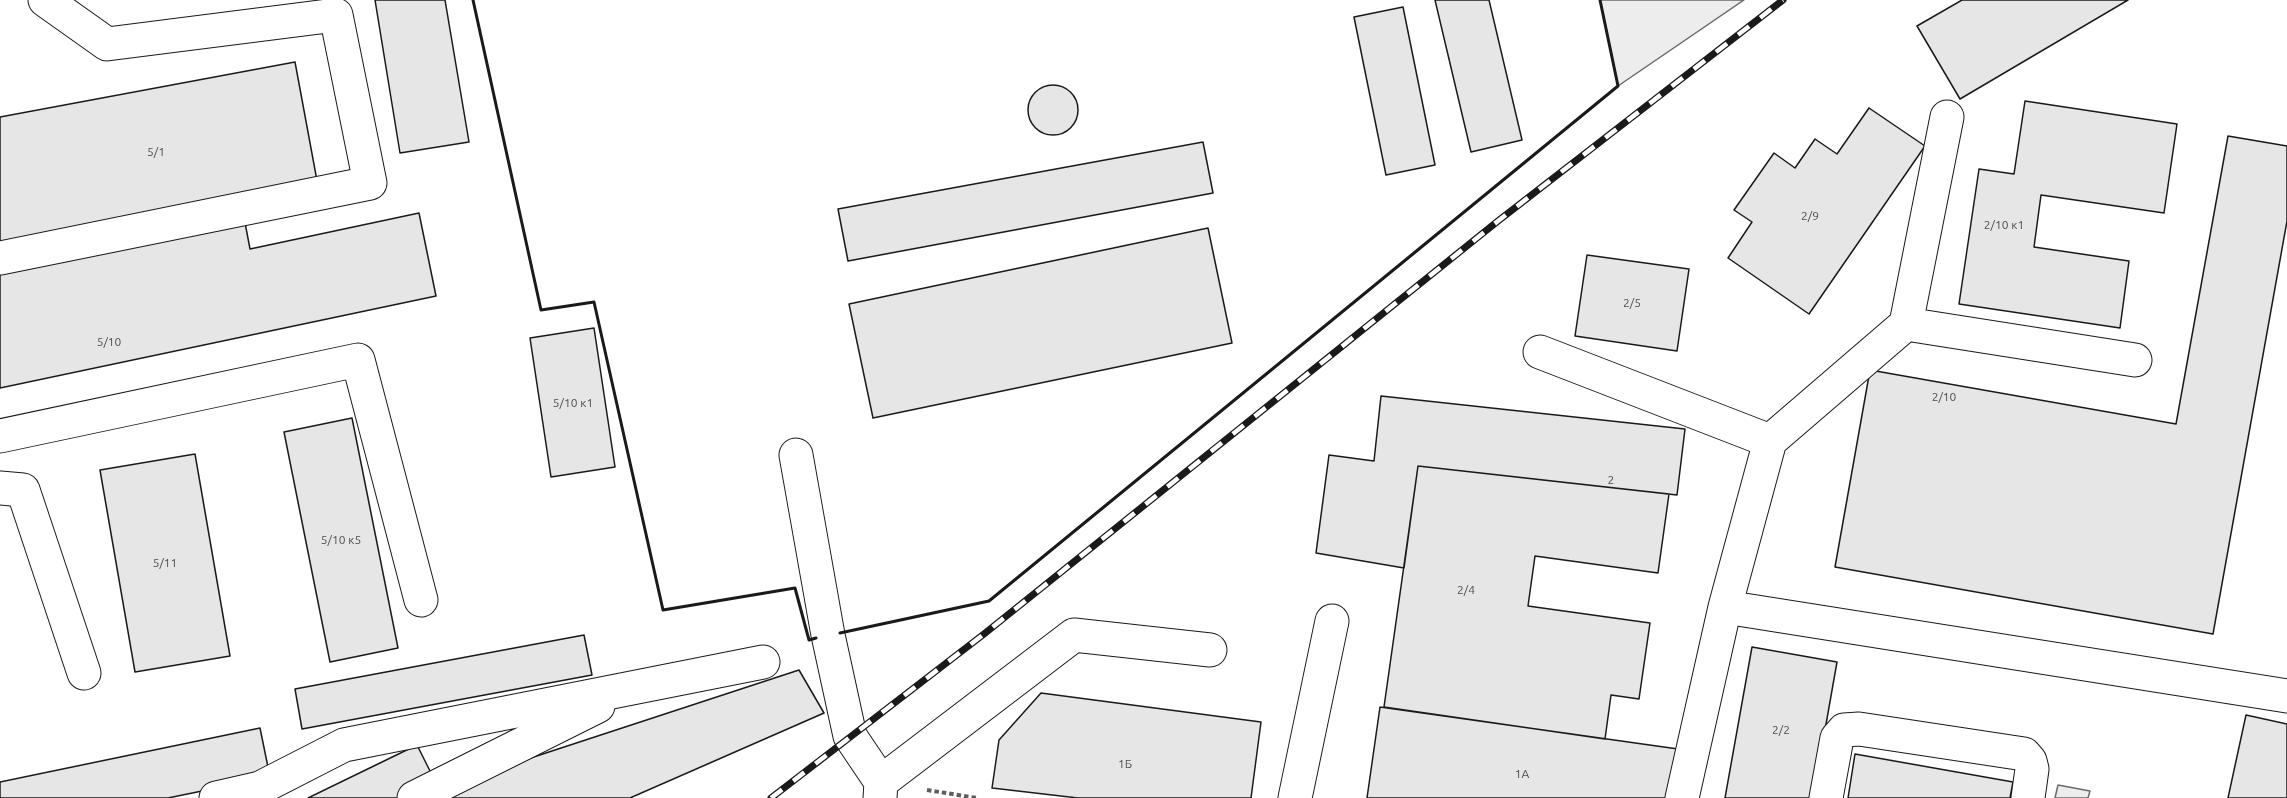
<!DOCTYPE html>
<html>
<head>
<meta charset="utf-8">
<style>
  body { margin:0 }
  canvas { display:block; background:#fff }
</style>
</head>
<body>
<canvas width="2287" height="798"></canvas>
<script>
const context = document.querySelector('canvas').getContext('2d');
context.lineJoin = 'round';
function fillPath(path, color) { context.fillStyle = color; context.fill(path, 'evenodd'); }
const toPath = rows => new Path2D(rows.map(r => 'M' + r).join(''));
function trace(path, color, width, dash) { context.strokeStyle = color; context.lineWidth = width; context.lineCap = dash ? 'butt' : 'round'; context.setLineDash(dash || []); context.stroke(path); }
function write(font, color, halo, rows, align = 'center') {
  context.font = font + ' Ubuntu,sans-serif'; context.lineWidth = 4.5; context.setLineDash([]); context.textBaseline = 'middle'; context.strokeStyle = halo; context.fillStyle = color; for (const [text, x, y, turn = 0] of rows) {
    context.save(); context.translate(x, y); context.rotate((+turn || 0) * Math.PI / 180); context.textAlign = isNaN(turn) ? turn : align; if (halo) context.strokeText(text, 0, 0); context.fillText(text, 0, 0); context.restore();
  }
}
const built = toPath([
  [1600,0,1744,0,1618,86,1600,0],
  [2058,785,2090,791,2088,798,2055,798,2058,785]
]);
fillPath(built, '#ededed');
trace(built, '#6a6a6a', 1.5);
const building = toPath([
  [375,0,445,0,469,142,400,153,375,0],
  [1435,0,1489,0,1522,140,1471,152,1435,0],
  [1962,0,2128,0,1960,99,1917,26,1962,0],
  [1403,7,1435,165,1386,175,1354,17,1403,7],
  [295,62,318,186,0,245,0,117,295,62],
  '1028 110a25 25 0 1 1 50 0a25 25 0 1 1-50 0Z',
  [2025,101,2177,124,2164,213,2041,195,2034,247,2129,261,2120,328,1959,304,1979,169,2014,174,2025,101],
  [1869,108,1925,146,1809,314,1728,258,1752,222,1734,210,1774,153,1795,168,1815,139,1837,154,1869,108],
  [2228,136,2287,146,2287,221,2213,634,1835,567,1870,370,2176,424,2228,136],
  [1203,142,1213,193,848,261,838,209,1203,142],
  [243,212,250,249,419,213,436,296,0,388,0,263,243,212],
  [1208,228,1232,343,873,418,849,304,1208,228],
  [1587,255,1689,269,1677,351,1575,336,1587,255],
  [594,328,615,467,551,477,530,338,594,328],
  [1381,396,1685,429,1677,495,1418,466,1404,568,1316,553,1329,455,1374,461,1381,396],
  [352,418,398,648,330,662,284,432,352,418],
  [195,454,230,656,135,672,100,470,195,454],
  [1418,466,1669,494,1658,573,1535,556,1528,606,1650,623,1639,699,1611,695,1605,739,1384,707,1418,466],
  [584,635,592,675,302,729,295,689,584,635],
  [1752,647,1837,662,1813,798,1725,798,1752,647],
  [799,670,824,713,630,798,437,798,494,770,799,670],
  [1041,693,1261,722,1251,798,1078,798,992,788,999,740,1041,693],
  [1380,707,1678,749,1671,798,1367,798,1380,707],
  [2246,715,2287,724,2287,798,2228,798,2246,715],
  [260,728,270,777,168,798,0,798,0,782,260,728],
  [417,745,435,781,401,798,308,798,417,745],
  [1855,754,2013,782,2010,798,1848,798,1855,754]
]);
fillPath(building, '#e6e6e6');
trace(building, '#1a1a1a', 1.5);
const minor = toPath([
  [1947,117,1906,324,1770,441,1725,607,2287,696],
  [0,258,370,183,336,15,107,44,45,0],
  [1906,324,2135,360],
  [1540,352,1770,441],
  [0,436,358,360,421,600],
  [796,455,828,635,850,736,881,782,880,798],
  [0,488,23,490,84,673],
  [881,782,1074,635,1210,650],
  [216,798,260,788,344,745,763,662],
  [414,798,598,706],
  [1295,798,1332,621],
  [1682,798,1725,607],
  [1826,798,1837,738,1844,730,1859,729,2024,754,2030,761,2032,769,2028,798]
]);
trace(minor, '#1a1a1a', 35);
trace(toPath([
  [927,790,977,798]
]), '#5f5f5f', 4, [4.5, 3]);
trace(minor, '#fff', 33);
const rail = toPath([
  [771,798,984,634,1498,221,1783,0]
]);
trace(rail, '#1a1a1a', 7);
trace(rail, '#fff', 4.5, [14]);
trace(toPath([
  [473,0,541,310,594,302,663,610,795,588,809,640,816,638],
  [840,633,989,601,1618,86,1600,0]
]), '#1a1a1a', 3);
write('12px', '#4d4d4d', null, [
  ["5/1",156,152],
  ["2/9",1810,216],
  ["2/10 к1",2004,225],
  ["2/5",1632,303],
  ["5/10",109,342],
  ["2/10",1944,397],
  ["5/10 к1",573,403],
  ["2",1611,480],
  ["5/10 к5",341,540],
  ["5/11",165,563],
  ["2/4",1466,590],
  ["2/2",1781,730],
  ["1Б",1125,764],
  ["1А",1522,774]
]);
</script>
</body>
</html>
